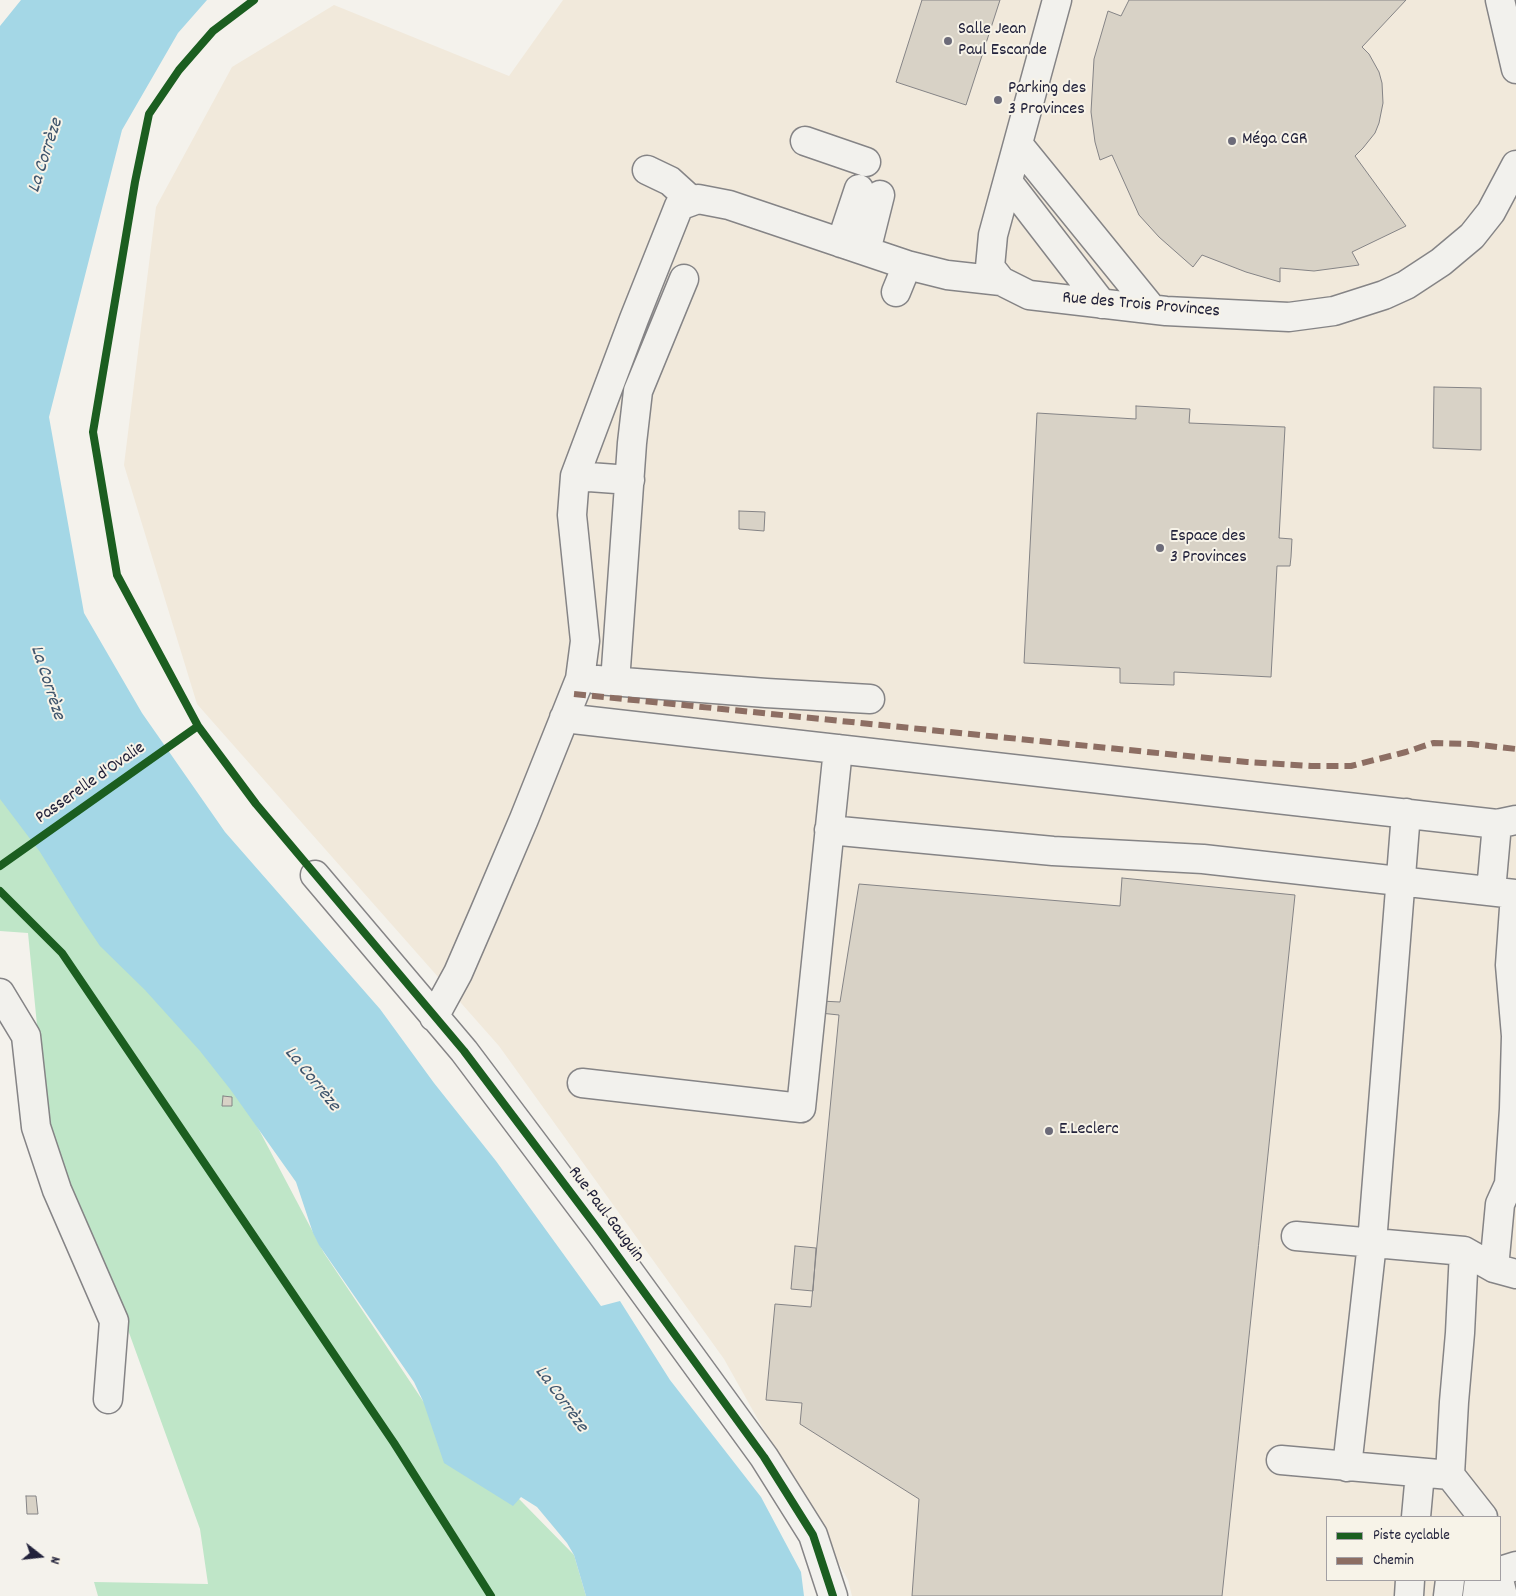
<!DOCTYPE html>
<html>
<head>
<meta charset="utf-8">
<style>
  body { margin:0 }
  #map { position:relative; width:1516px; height:1596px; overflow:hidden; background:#f4f2ec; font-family:Dekko,sans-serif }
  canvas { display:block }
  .legend { position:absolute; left:1326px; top:1516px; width:175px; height:65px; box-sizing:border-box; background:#f7f3e8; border:1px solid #a29fa3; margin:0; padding:6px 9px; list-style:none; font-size:15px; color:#22223b }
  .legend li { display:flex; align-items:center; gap:10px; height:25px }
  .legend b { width:25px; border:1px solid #a29fa3 }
  .north { position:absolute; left:15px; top:1531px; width:50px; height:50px; -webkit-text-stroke:4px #f7f3e8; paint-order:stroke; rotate:106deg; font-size:14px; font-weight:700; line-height:20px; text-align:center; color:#22223b }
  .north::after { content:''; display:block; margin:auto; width:18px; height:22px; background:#22223b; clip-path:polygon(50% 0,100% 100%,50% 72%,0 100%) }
</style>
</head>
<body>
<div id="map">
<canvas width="1516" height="1596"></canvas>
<ul class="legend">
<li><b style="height:6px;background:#1b5e20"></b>Piste cyclable</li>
<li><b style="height:6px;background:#8d6e63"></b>Chemin</li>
</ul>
<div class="north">N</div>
</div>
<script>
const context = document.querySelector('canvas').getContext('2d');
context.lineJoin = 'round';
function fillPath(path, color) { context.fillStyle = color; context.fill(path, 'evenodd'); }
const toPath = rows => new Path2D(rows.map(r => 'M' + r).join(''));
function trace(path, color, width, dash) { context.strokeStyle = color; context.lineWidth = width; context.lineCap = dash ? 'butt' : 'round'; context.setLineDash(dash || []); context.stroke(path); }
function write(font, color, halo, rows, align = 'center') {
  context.font = font + ' Dekko,sans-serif'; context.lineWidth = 4; context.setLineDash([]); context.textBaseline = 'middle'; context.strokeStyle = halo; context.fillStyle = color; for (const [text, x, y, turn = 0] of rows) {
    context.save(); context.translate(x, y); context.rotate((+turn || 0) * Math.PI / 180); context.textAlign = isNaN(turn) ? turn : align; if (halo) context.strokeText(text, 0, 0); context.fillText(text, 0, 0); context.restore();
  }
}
fillPath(toPath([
  [563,0,1516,0,1516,1596,852,1596,848,1580,724,1359,499,1046,197,704,124,465,156,207,232,67,334,5,509,76],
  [1327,1517,1500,1517,1500,1580,1327,1580]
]), '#f1e9db');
fillPath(toPath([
  [0,736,77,785,324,1253,423,1401,574,1555,586,1596,98,1596,94,1582,208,1584,200,1529,119,1305,49,1148,28,933,0,931]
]), '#bfe6c8');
fillPath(toPath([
  [21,0,207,0,178,33,122,130,49,417,84,613,142,713,225,832,380,1009,434,1083,496,1161,601,1306,620,1301,670,1380,761,1497,801,1572,804,1596,586,1596,574,1555,567,1543,537,1507,521,1497,513,1506,444,1463,423,1401,414,1382,319,1245,313,1233,296,1182,230,1089,200,1051,145,990,100,946,79,915,40,852,0,799,0,26]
]), '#a4d7e6');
const building = toPath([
  [922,0,1000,0,966,105,896,82,922,0],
  [1129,0,1406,0,1362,47,1369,54,1379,72,1382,83,1383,103,1379,123,1375,133,1363,148,1355,156,1406,226,1352,252,1359,265,1314,271,1280,268,1280,282,1246,272,1202,255,1193,267,1159,237,1139,215,1112,155,1100,160,1095,142,1091,112,1094,59,1108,11,1121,16,1129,0],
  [1434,387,1481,388,1481,450,1433,448,1434,387],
  [1136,406,1190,409,1189,423,1285,427,1279,538,1292,539,1291,557,1290,566,1277,566,1271,677,1174,672,1174,685,1120,683,1120,668,1024,663,1037,413,1136,419,1136,406],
  [739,511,765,512,764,531,739,529,739,511],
  [1122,878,1295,895,1222,1596,912,1596,919,1499,800,1424,802,1403,766,1400,775,1304,811,1307,839,1015,820,1013,821,1001,840,1002,859,884,1120,906,1122,878],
  [223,1096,232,1097,232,1106,222,1106,223,1096],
  [795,1246,816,1248,813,1291,791,1289,795,1246],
  [26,1496,36,1496,38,1514,27,1514,26,1496]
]);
fillPath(building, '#d8d2c6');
trace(building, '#858486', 1);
const minor = toPath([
  [1057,0,993,235,990,267,1001,281,1029,295,1166,311,1289,317,1334,311,1384,295,1406,285,1441,262,1472,236,1491,212,1516,165],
  [1500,0,1516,69],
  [805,141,866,162],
  [1018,144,1152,309],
  [647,170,670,181,692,201],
  [1008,182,1102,304],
  [841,243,859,189],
  [866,251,880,195],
  [896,292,907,265,947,275,1001,281],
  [575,476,630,480],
  [597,680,766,693,870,699],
  [615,682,632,443,638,391,684,279],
  [564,718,1497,824,1516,820],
  [829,830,1053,851,1203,859,1515,894,1510,965,1516,1036,1514,1109,1509,1184,1500,1204,1494,1268],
  [315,875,464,1051,601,1233,764,1457,813,1535,833,1596],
  [1491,891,1497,824],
  [0,993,26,1036,36,1127,57,1190,114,1321,108,1399],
  [434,1017,458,973,484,913,524,819,580,679,585,641,572,515,575,476,634,319,679,206,698,199,729,205,907,265],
  [582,1083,801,1108,838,749],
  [1296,1236,1464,1251,1494,1268,1516,1274],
  [1464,1251,1460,1333,1454,1402,1450,1475,1483,1517],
  [1281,1460,1450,1475],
  [1347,1467,1372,1243,1406,813],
  [1416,1517,1420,1473],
  [1500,1571,1516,1566],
  [1499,1580,1503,1596],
  [1409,1596,1410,1580],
  [1448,1596,1450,1580],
  [1477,1596,1479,1580]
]);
trace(minor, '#858486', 31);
trace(toPath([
  [0,866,198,726]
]), '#b8b6b6', 3, [5, 4]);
trace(minor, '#f2f1ed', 28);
trace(toPath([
  [574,694,1247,762,1311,766,1351,766,1406,752,1433,743,1471,744,1516,749]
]), '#8d6e63', 6, [12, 6]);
trace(toPath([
  [254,0,213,31,179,70,149,114,135,182,93,432,117,575,198,726,256,804,464,1051,601,1233,764,1457,813,1535,833,1596],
  [0,866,198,726],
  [0,891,62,953,394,1443,491,1596]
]), '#1b5e20', 8);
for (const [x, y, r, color] of [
  [948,41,5,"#6c6b79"],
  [998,100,5,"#6c6b79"],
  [1232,141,5,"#6c6b79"],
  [1160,548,5,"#6c6b79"],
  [1049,1131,5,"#6c6b79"]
]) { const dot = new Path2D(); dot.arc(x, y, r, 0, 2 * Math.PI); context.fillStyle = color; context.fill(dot); trace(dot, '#f7f3e8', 2); }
write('18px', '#22223b', '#f7f3e8', [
  ["Salle Jean",958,31],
  ["Paul Escande",958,52],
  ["Parking des",1008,90],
  ["3 Provinces",1008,111],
  ["Méga CGR",1242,141],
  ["Espace des",1170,538],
  ["3 Provinces",1170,559],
  ["E.Leclerc",1059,1131]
], 'left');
write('18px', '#22223b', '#f7f3e8', [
  ["Rue des Trois Provinces",1141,306,5],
  ["Passerelle d'Ovalie",91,784,-35],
  ["Rue Paul Gauguin",605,1215,53]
]);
write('italic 19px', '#3f556d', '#f7f3e8', [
  ["La Corrèze",47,156,-72],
  ["La Corrèze",46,683,72],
  ["La Corrèze",311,1080,51],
  ["La Corrèze",560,1400,54]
]);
</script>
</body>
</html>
